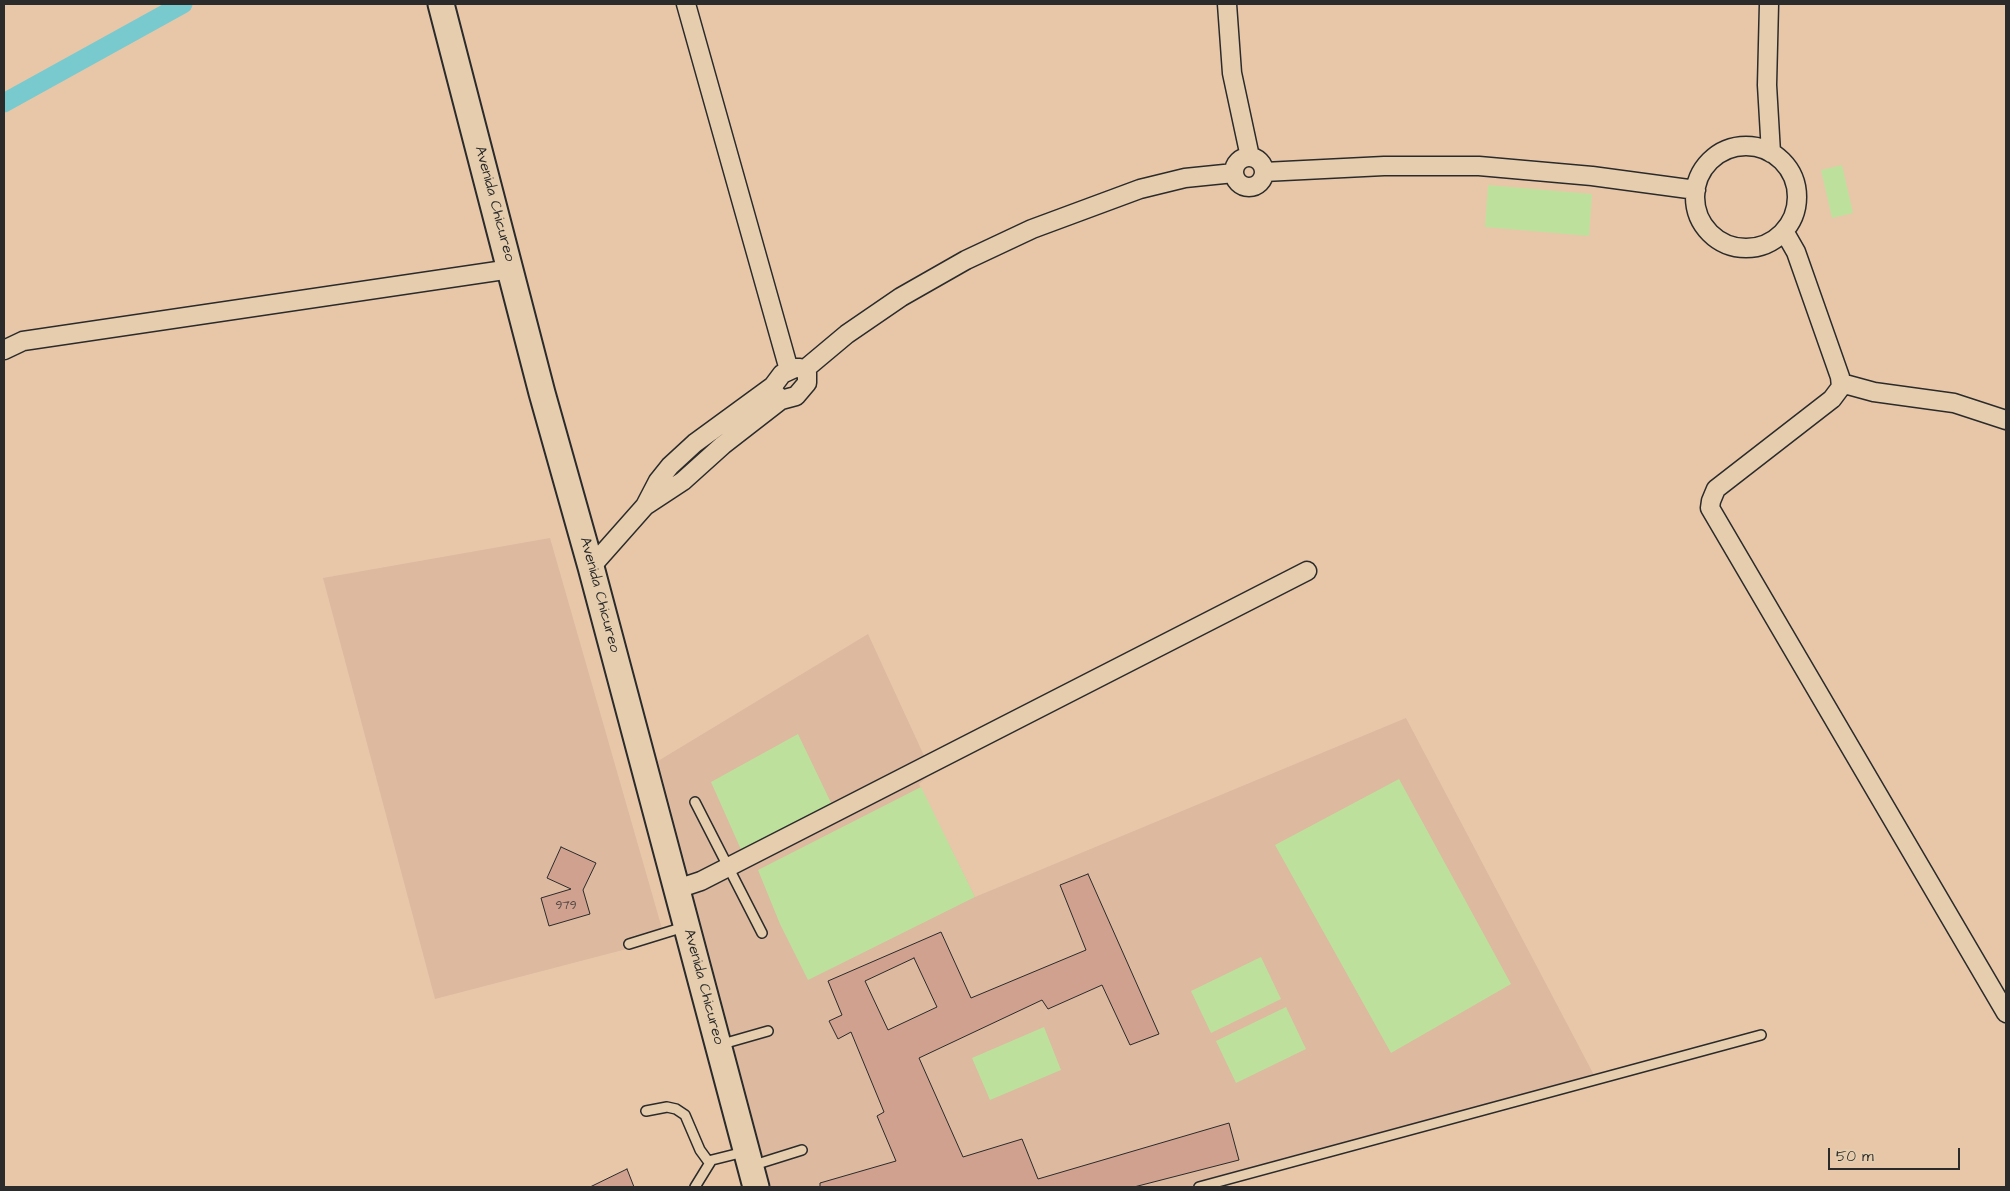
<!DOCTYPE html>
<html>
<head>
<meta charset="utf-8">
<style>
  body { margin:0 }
  #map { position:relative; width:2010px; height:1191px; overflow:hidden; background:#e8c7a9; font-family:"Architects Daughter",sans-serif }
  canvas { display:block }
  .frame { position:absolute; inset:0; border:5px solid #2b2b2b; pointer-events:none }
  .scale { position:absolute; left:1828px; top:1148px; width:132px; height:22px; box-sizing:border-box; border:2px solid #2b2b2b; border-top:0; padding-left:6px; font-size:15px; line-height:18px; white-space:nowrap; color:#2b2b2b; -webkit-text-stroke:4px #e5cdad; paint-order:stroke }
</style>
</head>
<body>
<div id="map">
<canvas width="2010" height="1191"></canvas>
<div class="frame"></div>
<div class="scale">50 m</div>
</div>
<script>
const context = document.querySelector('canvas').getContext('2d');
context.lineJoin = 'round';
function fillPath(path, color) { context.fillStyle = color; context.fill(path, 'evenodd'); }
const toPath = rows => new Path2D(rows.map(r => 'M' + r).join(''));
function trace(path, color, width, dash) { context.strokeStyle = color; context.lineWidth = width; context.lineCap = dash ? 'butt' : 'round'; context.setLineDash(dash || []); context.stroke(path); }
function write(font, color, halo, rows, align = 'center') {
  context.font = font + ' "Architects Daughter",sans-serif'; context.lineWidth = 5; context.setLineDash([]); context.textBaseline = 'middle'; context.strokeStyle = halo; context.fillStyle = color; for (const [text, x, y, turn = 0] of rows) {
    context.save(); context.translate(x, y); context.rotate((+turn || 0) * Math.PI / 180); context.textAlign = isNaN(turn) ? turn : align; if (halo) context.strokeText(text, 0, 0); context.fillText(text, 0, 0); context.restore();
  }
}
fillPath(toPath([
  [550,538,665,939,435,999,323,578],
  [868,634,932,773,919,784,975,897,1406,718,1594,1075,1203,1187,771,1187,658,761]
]), '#dcb99f');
fillPath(toPath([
  [1842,165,1853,213,1832,218,1821,170],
  [1488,185,1592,194,1589,236,1485,227],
  [798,734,834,809,743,854,711,782],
  [1399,779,1511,984,1391,1053,1275,845],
  [921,787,975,897,808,980,780,924,758,870],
  [1261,957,1281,999,1211,1033,1191,991],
  [1286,1007,1306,1049,1236,1083,1216,1041],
  [1044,1027,1061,1070,990,1100,972,1058]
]), '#bde19c');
trace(toPath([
  [4,103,183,4]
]), '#79cacf', 19);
const building = toPath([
  [561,847,596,863,583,890,590,914,549,926,541,898,571,889,547,878,561,847],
  [1088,874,1159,1034,1130,1045,1102,985,1048,1009,1042,1000,919,1058,963,1157,1022,1139,1038,1179,1229,1123,1239,1160,1134,1187,820,1187,820,1183,896,1161,877,1116,884,1112,851,1032,838,1039,829,1021,842,1015,828,981,941,932,971,998,1086,950,1060,885,1088,874],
  [914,958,937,1007,888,1030,865,981,914,958],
  [627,1169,634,1187,590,1187,627,1169]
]);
fillPath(building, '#cfa18e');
trace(building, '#2b2b2b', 1);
const service = toPath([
  [695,802,762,933],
  [629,944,684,927],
  [719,1045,768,1031],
  [646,1111,667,1107,676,1109,685,1115,700,1150,708,1161,744,1152],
  [751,1166,802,1150],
  [695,1187,711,1161],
  [1199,1187,1761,1035]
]);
const minor = toPath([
  [686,4,789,370],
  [1227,4,1232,73,1250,157],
  [1769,4,1767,85,1771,153],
  '1695 197a51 51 0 1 1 102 0a51 51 0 1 1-102 0Z',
  '1234 172a15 15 0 1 1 30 0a15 15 0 1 1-30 0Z',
  [1264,172,1384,166,1479,166,1592,176,1696,190],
  [1784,231,1796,252,1840,377,1841,387,1832,399,1716,489,1711,501,1710,508,2006,1013],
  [4,350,23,341,511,269],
  [795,368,800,368,807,373,807,383,796,396,781,400,774,392,773,386,782,374,795,368],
  [804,370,847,334,901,297,966,260,1032,229,1140,189,1185,178,1234,173],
  [1841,383,1874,392,1954,403,2006,420],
  [645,506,658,481,670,466,695,443,773,386],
  [591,567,645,506,683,481,723,445,781,400],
  [677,889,701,881,1307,571]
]);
const secondary = toPath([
  [441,4,542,393,591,567,756,1187]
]);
trace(service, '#2b2b2b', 12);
trace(minor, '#2b2b2b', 21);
trace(secondary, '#2b2b2b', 29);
trace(service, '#e5cdad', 9);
trace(minor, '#e5cdad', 18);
trace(secondary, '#e5cdad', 25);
write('12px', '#544844', null, [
  ["979",566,906]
]);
write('15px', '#2b2b2b', '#e5cdad', [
  ["Avenida Chicureo",494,204,75],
  ["Avenida Chicureo",599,595,75],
  ["Avenida Chicureo",703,987,75]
]);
</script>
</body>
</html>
